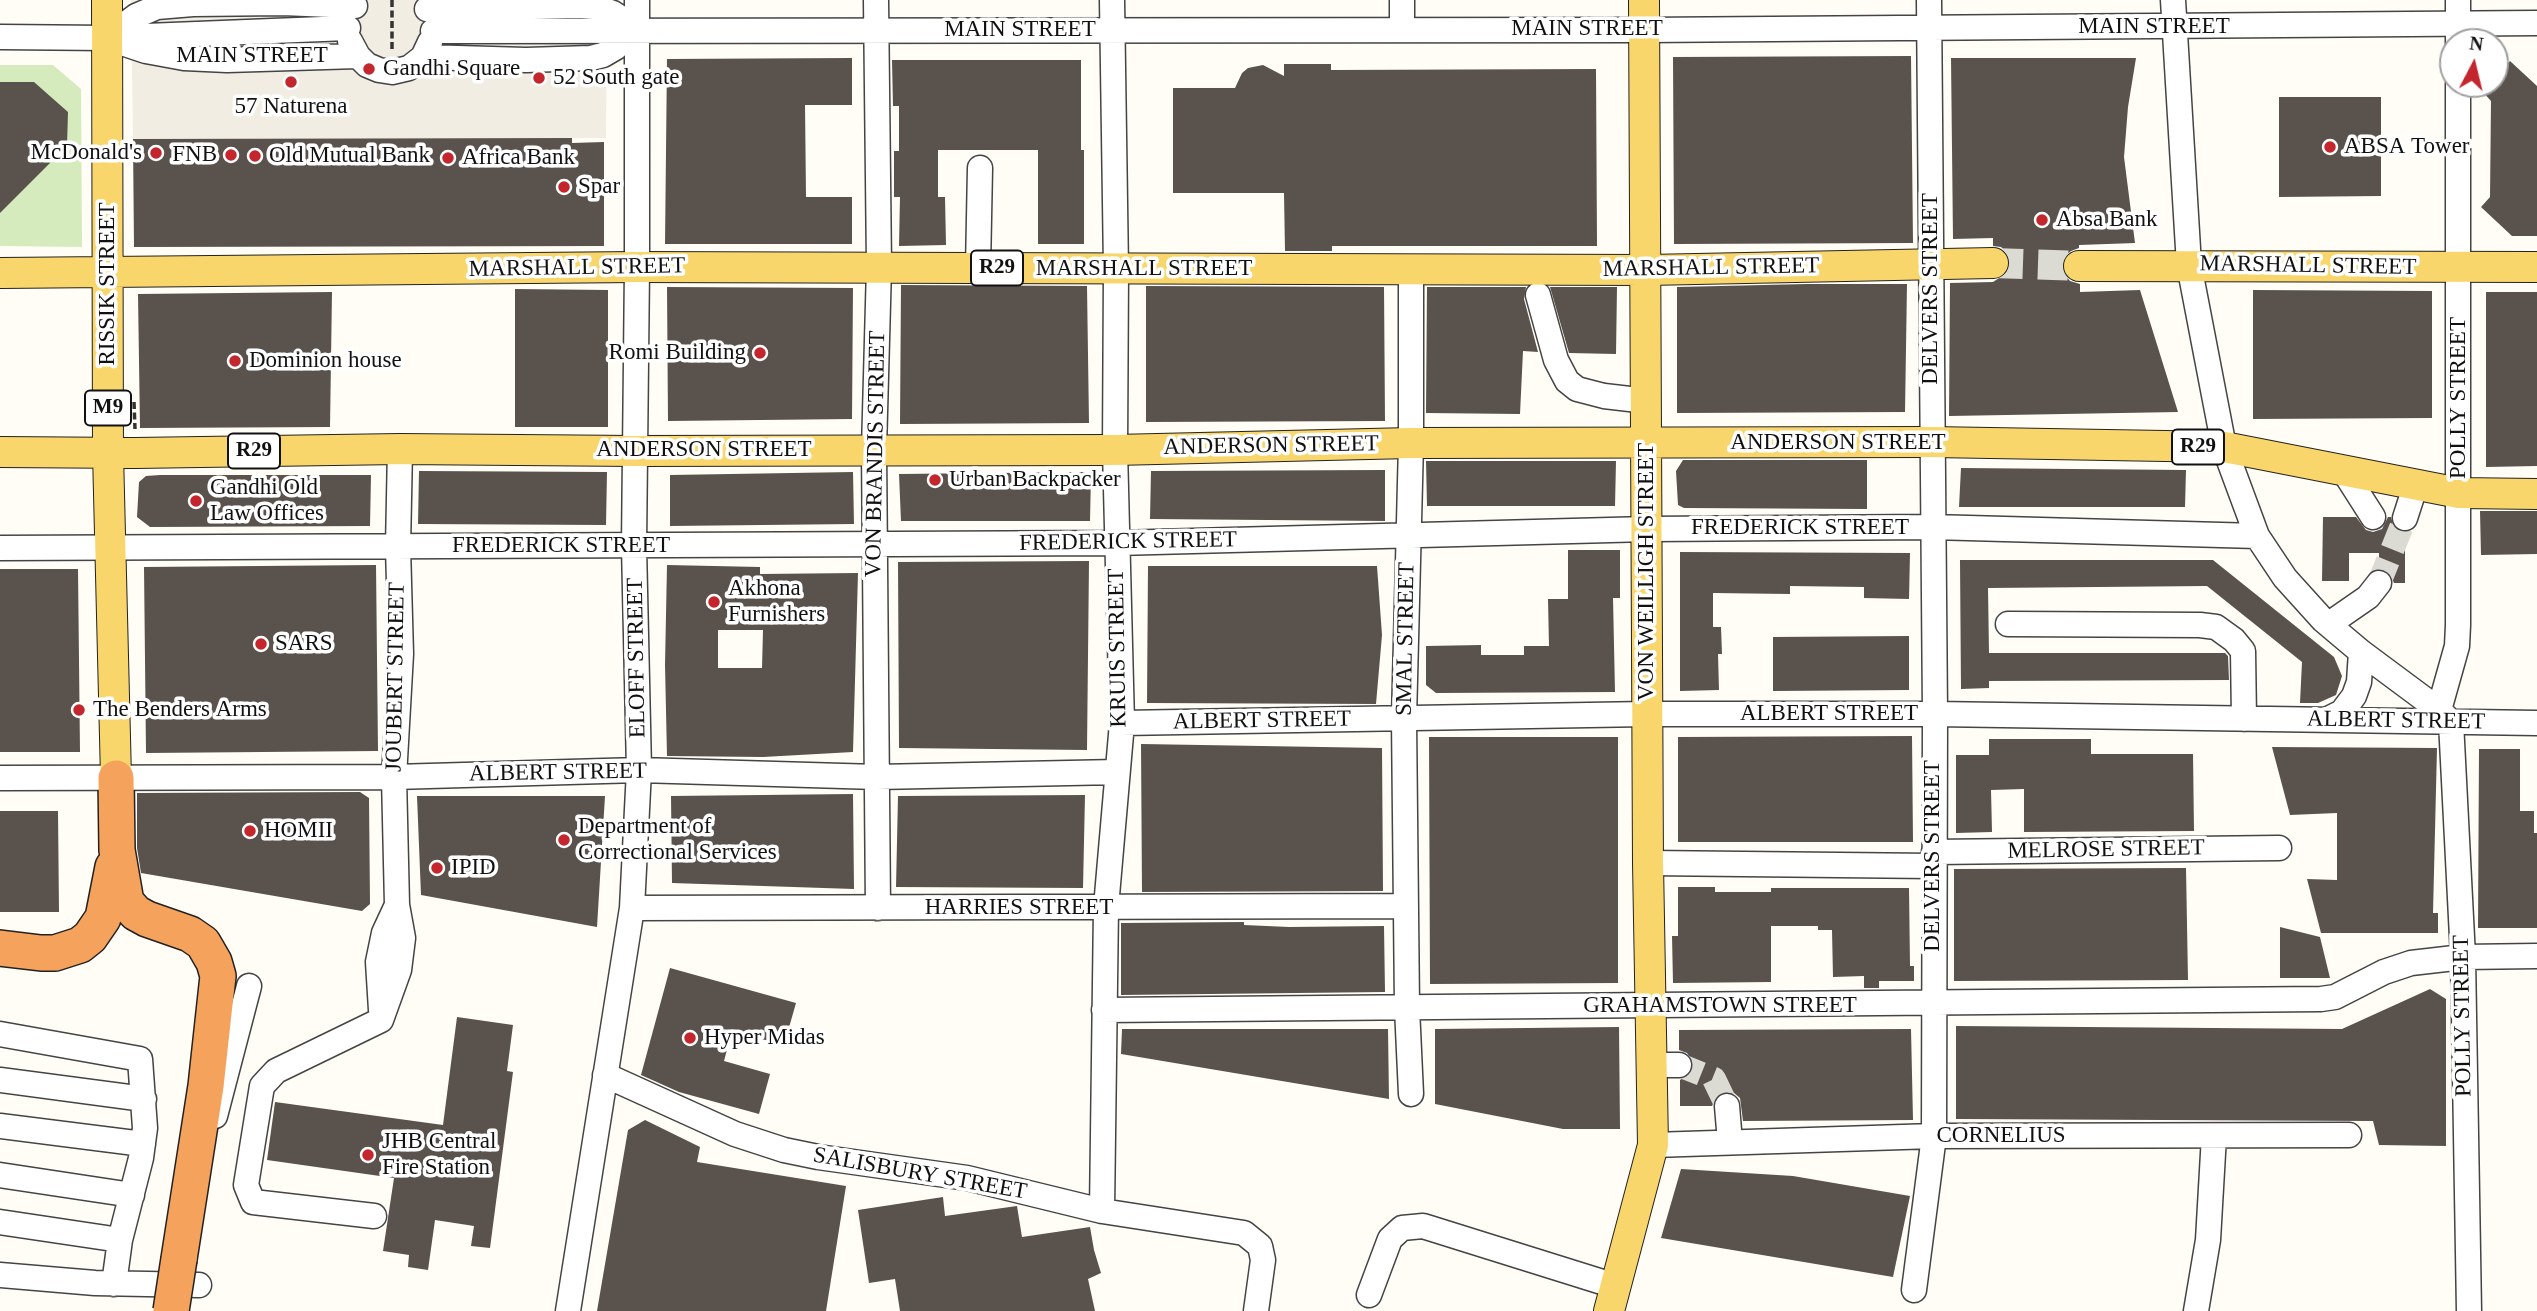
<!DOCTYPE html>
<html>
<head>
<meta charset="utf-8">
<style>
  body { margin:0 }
  #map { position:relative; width:2537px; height:1311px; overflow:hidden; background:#fffdf5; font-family:Georgia,serif }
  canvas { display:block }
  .north { position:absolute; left:2439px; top:28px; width:70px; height:70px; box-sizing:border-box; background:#fff; border:2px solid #a0a0a0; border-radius:50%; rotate:7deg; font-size:19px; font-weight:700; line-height:28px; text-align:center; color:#111 }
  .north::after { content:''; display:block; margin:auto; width:24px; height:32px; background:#c4262e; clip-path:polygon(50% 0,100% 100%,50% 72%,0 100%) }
</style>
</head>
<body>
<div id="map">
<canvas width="2537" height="1311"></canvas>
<div class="north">N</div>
</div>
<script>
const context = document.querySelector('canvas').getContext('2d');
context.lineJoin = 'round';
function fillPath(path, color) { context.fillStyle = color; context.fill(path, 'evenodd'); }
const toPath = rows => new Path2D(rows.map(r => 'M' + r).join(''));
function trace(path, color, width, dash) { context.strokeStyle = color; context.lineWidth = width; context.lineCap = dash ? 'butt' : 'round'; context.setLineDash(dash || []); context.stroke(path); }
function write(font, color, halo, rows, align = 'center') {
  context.font = font + ' Georgia,serif'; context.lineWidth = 7; context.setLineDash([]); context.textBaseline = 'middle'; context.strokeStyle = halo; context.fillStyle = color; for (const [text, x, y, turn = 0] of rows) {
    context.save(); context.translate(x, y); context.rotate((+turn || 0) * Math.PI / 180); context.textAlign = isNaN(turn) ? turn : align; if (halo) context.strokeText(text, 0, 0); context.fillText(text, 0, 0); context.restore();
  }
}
fillPath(toPath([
  [0,65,53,65,81,89,82,247,0,246]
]), '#d5ebbd');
fillPath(toPath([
  [131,0,607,0,606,138,133,139]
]), '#f1ede2');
fillPath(toPath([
  [1911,56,1913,243,1674,244,1673,57],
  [852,58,852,105,805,105,806,197,852,197,852,244,665,244,667,59],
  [1951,58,2136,58,2128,107,2124,157,2135,243,2079,245,2079,248,2071,251,2064,257,2062,267,2064,274,2070,281,2080,284,2080,292,2140,290,2178,412,1949,416,1950,283,1993,282,2008,272,2010,263,2008,253,2001,247,1993,246,1993,238,1953,239],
  [892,60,1081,60,1081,150,1084,150,1084,244,1038,244,1038,150,938,150,938,197,945,197,946,245,899,246,900,197,894,197,894,151,899,151,899,106,893,106],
  [2510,61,2537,86,2537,236,2512,236,2481,207,2490,197,2491,101,2482,91,2489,84,2495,84,2495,77],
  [1284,64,1331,64,1331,70,1596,69,1597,246,1332,246,1332,251,1285,251,1284,193,1173,193,1173,88,1235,88,1242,73,1248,68,1263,65,1284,76],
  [0,82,34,82,68,112,67,146,0,213],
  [2279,97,2381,97,2381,196,2279,197],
  [572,138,572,143,604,142,604,246,134,247,133,139],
  [1807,284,1907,284,1905,412,1677,413,1677,287],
  [901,285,1087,286,1089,423,900,424],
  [1146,286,1384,287,1385,421,1146,422],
  [667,287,853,288,852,419,668,421],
  [1427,287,1526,287,1524,299,1538,352,1523,351,1520,414,1426,413],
  [1550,287,1617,287,1616,354,1569,353],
  [515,289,608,290,608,427,515,427],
  [2253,290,2432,291,2432,418,2253,419],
  [332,292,330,427,140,428,138,294],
  [2486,292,2537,292,2537,466,2486,467],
  [1683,460,1867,460,1867,509,1684,508,1678,505,1676,471],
  [1426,461,1616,461,1615,506,1427,506],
  [1961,468,2186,470,2185,507,1959,507],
  [1385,470,1385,521,1150,519,1151,471],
  [419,471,607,472,606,525,418,524],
  [853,472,854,524,670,526,670,475],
  [1091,472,1090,521,901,521,899,474],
  [160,475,371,475,370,526,150,527,137,517,139,482,146,476],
  [2480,511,2537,511,2537,554,2481,555],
  [2323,517,2356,517,2366,530,2373,532,2382,529,2388,517,2391,517,2394,528,2405,532,2405,583,2394,583,2389,572,2379,568,2379,553,2349,553,2349,581,2322,581],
  [1568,550,1620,550,1620,598,1613,598,1615,692,1436,693,1426,685,1426,646,1481,645,1481,655,1524,655,1524,646,1549,646,1548,599,1568,599],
  [1680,552,1910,553,1909,599,1864,598,1864,587,1790,586,1790,594,1713,593,1713,627,1721,627,1722,654,1718,654,1719,690,1680,691],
  [1960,560,2213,560,2334,657,2342,676,2336,695,2318,703,2300,703,2302,662,2207,586,1988,588,1989,653,2225,653,2228,656,2229,680,1989,681,1989,688,1961,689],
  [1089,561,1087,750,899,748,898,562],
  [376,565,378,751,146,753,144,567],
  [667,565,760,567,760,574,858,573,853,752,763,757,667,756,665,665],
  [718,630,763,630,762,668,718,668],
  [1148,566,1377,566,1382,635,1376,704,1147,703],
  [0,569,78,569,80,752,0,752],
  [1909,636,1909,690,1773,691,1773,637],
  [1912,736,1913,842,1678,842,1678,737],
  [1429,737,1618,737,1618,983,1430,984],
  [1989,739,2091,739,2091,754,2193,754,2194,831,2024,832,2024,789,1991,790,1992,832,1956,833,1956,755,1989,755],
  [1141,744,1382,748,1383,891,1142,892],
  [2272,747,2437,748,2433,913,2438,913,2438,933,2321,933,2307,879,2337,880,2337,813,2290,815],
  [2479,749,2520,749,2520,811,2534,811,2534,833,2537,833,2537,928,2478,928],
  [360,792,369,798,370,904,362,911,141,873,137,848,137,793],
  [853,794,854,889,672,883,671,796],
  [1085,795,1083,888,896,887,898,796],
  [417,796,605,796,597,927,421,895],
  [0,811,58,811,59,912,0,912],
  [2186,868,2188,980,1954,981,1954,869],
  [1678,887,1715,887,1715,892,1771,892,1771,888,1909,888,1910,966,1914,966,1914,981,1879,981,1879,988,1864,988,1864,976,1833,977,1832,930,1818,930,1818,926,1771,926,1771,982,1673,983,1672,936,1678,936],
  [1244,922,1244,925,1289,927,1384,926,1385,992,1121,995,1121,923],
  [2280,927,2320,937,2330,978,2280,978],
  [670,968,796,1003,784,1045,732,1031,724,1061,770,1074,759,1114,679,1092,641,1075],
  [2430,989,2446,999,2446,1146,2379,1145,2373,1121,1956,1119,1956,1026,2342,1029],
  [457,1017,513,1025,507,1071,513,1072,490,1248,471,1246,474,1226,435,1220,428,1270,408,1267,409,1255,383,1251,394,1178,267,1160,275,1102,443,1125],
  [1619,1027,1620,1129,1563,1129,1435,1104,1435,1029],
  [1122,1029,1388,1029,1389,1099,1121,1054],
  [1911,1029,1913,1120,1743,1121,1740,1098,1734,1093,1726,1091,1718,1094,1712,1106,1680,1106,1680,1080,1691,1073,1694,1064,1687,1053,1679,1050,1679,1030],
  [645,1120,700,1147,697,1162,846,1186,826,1311,597,1311,628,1130],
  [1681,1169,1793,1176,1910,1196,1893,1277,1661,1238],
  [943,1197,945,1216,1017,1206,1022,1237,1090,1227,1094,1250,1101,1273,1088,1279,1095,1311,900,1311,895,1279,869,1283,858,1210]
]), '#5a524d');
trace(toPath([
  [2379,583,2405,518],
  [1679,1065,1714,1079,1727,1106]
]), '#dbdad3', 24, [24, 12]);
trace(toPath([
  [1993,263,2079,266]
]), '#dbdad3', 30, [30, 15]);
const minor = toPath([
  [876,0,879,267,874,449,878,908],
  [2173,0,2189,265,2224,447,2257,536,2285,578,2323,620,2361,652,2439,710,2451,722,2463,957,2469,1311],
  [2458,0,2458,42],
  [427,9,579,6,596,7,613,13,636,28],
  [1402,28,1402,0],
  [433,31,1645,30,2537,23],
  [0,37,107,38,146,51,184,58,227,60,358,56],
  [121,37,348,28],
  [107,38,136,16,157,7,193,4,282,3,355,6],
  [350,41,358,56,367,65,379,70,392,72,409,68,423,57,430,42],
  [423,57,526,60,591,58,603,55,615,48,636,29],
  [978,268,980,168],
  [1538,295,1556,360,1567,381,1577,389,1604,396,1647,401],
  [2343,470,2373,517],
  [2405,518,2416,484],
  [0,548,1117,543,1648,529,1932,527,2257,536],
  [2008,624,2200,625,2216,627,2234,640,2243,651,2244,719],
  [2329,624,2368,597,2379,583],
  [2439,710,2457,646,2458,625,2458,84],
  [2326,720,2342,712,2354,696,2359,682,2361,652],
  [1122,723,1647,714,1935,714,2537,723],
  [0,778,394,777,639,770,877,777,1117,772],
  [1934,852,2279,848],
  [1648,863,1933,866],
  [632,908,1406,906],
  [381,1010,378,962,384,933,397,905],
  [1104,1010,2321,999,2335,997,2384,972,2411,963,2463,957,2537,956],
  [0,1034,140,1059,145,1128,141,1158,120,1240,114,1284],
  [1650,1065,1679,1065],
  [605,1075,735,1134,784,1150,818,1157,967,1178,1102,1211,1244,1233,1260,1246,1263,1260,1256,1311],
  [0,1080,144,1099],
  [1411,1094,1407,1008,1404,719,1411,443,1411,269],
  [1727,1106,1730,1142],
  [215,1116,249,986],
  [0,1126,143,1144],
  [1653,1145,1934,1136,2349,1135],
  [0,1175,132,1195],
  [1102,1211,1106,907,1122,723,1115,450,1116,269,1112,0],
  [374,1216,253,1202,246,1185,262,1086,276,1071,381,1020,399,970,403,938,397,905,394,777,401,654,398,547,400,449],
  [0,1222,120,1240],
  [0,1275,95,1283,199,1285],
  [1914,1290,1934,1136,1935,714,1929,0],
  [1369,1295,1390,1239,1402,1228,1423,1226,1615,1286],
  [568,1311,632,908,639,770,634,546,637,267,637,0],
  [2196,1311,2208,1240,2214,1136]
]);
const major = toPath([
  [107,0,108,453,116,778],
  [2079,266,2537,267],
  [0,273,637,267,1647,270,1993,263],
  [0,452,135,453,400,449,635,451,1115,450,1411,443,1932,442,2224,447,2459,493,2537,494],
  [1609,1311,1653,1145,1648,863,1644,0]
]);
const highway = toPath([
  [116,778,117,850,126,902,136,913,147,919,190,934,203,943,214,962,218,976,206,1086,179,1259],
  [0,948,41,953,55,953,80,945,90,937,103,918,113,867]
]);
trace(minor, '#444', 27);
trace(major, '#222', 32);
trace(highway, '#222', 38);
trace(toPath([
  [392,0,392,50],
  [134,402,135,429]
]), '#333', 3.5, [7, 3.5]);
trace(minor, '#fff', 24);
trace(major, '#f9d66b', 30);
trace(highway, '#f5a25d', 35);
const highwayBridge = toPath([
  [171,1311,179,1259]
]);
trace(highwayBridge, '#222', 38, []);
trace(highwayBridge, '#f5a25d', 35);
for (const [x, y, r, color] of [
  [369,69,7,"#c4262e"],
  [539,78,7,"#c4262e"],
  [291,82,7,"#c4262e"],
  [2330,147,7,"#c4262e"],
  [156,153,7,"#c4262e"],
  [231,155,7,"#c4262e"],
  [255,156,7,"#c4262e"],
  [448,158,7,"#c4262e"],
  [564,187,7,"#c4262e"],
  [2042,220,7,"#c4262e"],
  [760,353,7,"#c4262e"],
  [235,361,7,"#c4262e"],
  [935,480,7,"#c4262e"],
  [196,501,7,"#c4262e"],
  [714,602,7,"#c4262e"],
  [261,644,7,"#c4262e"],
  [79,710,7,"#c4262e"],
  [250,831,7,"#c4262e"],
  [564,840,7,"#c4262e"],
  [437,868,7,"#c4262e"],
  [690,1038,7,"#c4262e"],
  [368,1155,7,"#c4262e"]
]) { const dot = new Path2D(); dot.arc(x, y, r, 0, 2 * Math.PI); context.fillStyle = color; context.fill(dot); trace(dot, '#fff', 2.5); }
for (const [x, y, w] of [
  [997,268,52],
  [108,408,46],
  [2198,447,52],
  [254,451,52]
]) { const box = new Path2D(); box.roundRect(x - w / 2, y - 17.5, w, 35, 5); context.fillStyle = '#fff'; context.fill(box); trace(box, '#111', 2); }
write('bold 21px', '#111', null, [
  ["R29",997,268],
  ["M9",108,408],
  ["R29",2198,447],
  ["R29",254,451]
]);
write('23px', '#111', '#fff', [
  ["MAIN STREET",2154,27],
  ["MAIN STREET",1587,29],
  ["MAIN STREET",1020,30],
  ["MAIN STREET",252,56],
  ["MARSHALL STREET",2308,266,1],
  ["MARSHALL STREET",577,268,-1],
  ["MARSHALL STREET",1711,268,-1],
  ["MARSHALL STREET",1144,269],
  ["RISSIK STREET",108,284,-90],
  ["DELVERS STREET",1931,289,-90],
  ["POLLY STREET",2459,398,-90],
  ["ANDERSON STREET",1838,443],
  ["ANDERSON STREET",1271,446,-1],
  ["ANDERSON STREET",704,450],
  ["VON BRANDIS STREET",876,454,-89],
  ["FREDERICK STREET",1800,528],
  ["FREDERICK STREET",1128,542,-1],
  ["FREDERICK STREET",561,546],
  ["VON WEILLIGH STREET",1647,572,-90],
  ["SMAL STREET",1406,639,-89],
  ["KRUIS STREET",1118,648,-91],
  ["ELOFF STREET",637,658,-91],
  ["JOUBERT STREET",396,677,-89],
  ["ALBERT STREET",1829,714],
  ["ALBERT STREET",1262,721,-1],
  ["ALBERT STREET",2396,721,1],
  ["ALBERT STREET",558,773,-1],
  ["MELROSE STREET",2106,850,-1],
  ["DELVERS STREET",1933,856,-90],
  ["HARRIES STREET",1019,908],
  ["GRAHAMSTOWN STREET",1720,1006],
  ["POLLY STREET",2463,1016,-91],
  ["CORNELIUS",2001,1136],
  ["SALISBURY STREET",920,1174,10]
]);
write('23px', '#111', '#fff', [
  ["Gandhi Square",383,69],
  ["52 South gate",553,78],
  ["57 Naturena",291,107,"center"],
  ["ABSA Tower",2344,147],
  ["McDonald's",142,153,"right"],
  ["FNB",217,155,"right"],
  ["Old Mutual Bank",269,156],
  ["Africa Bank",462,158],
  ["Spar",578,187],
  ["Absa Bank",2056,220],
  ["Romi Building",746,353,"right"],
  ["Dominion house",249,361],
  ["Urban Backpacker",949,480],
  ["Gandhi Old",210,488],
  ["Law Offices",210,514],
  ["Akhona",728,589],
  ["Furnishers",728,615],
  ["SARS",275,644],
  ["The Benders Arms",93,710],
  ["Department of",578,827],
  ["Correctional Services",578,853],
  ["HOMII",264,831],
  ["IPID",451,868],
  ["Hyper Midas",704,1038],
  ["JHB Central",382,1142],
  ["Fire Station",382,1168]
], 'left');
</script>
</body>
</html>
